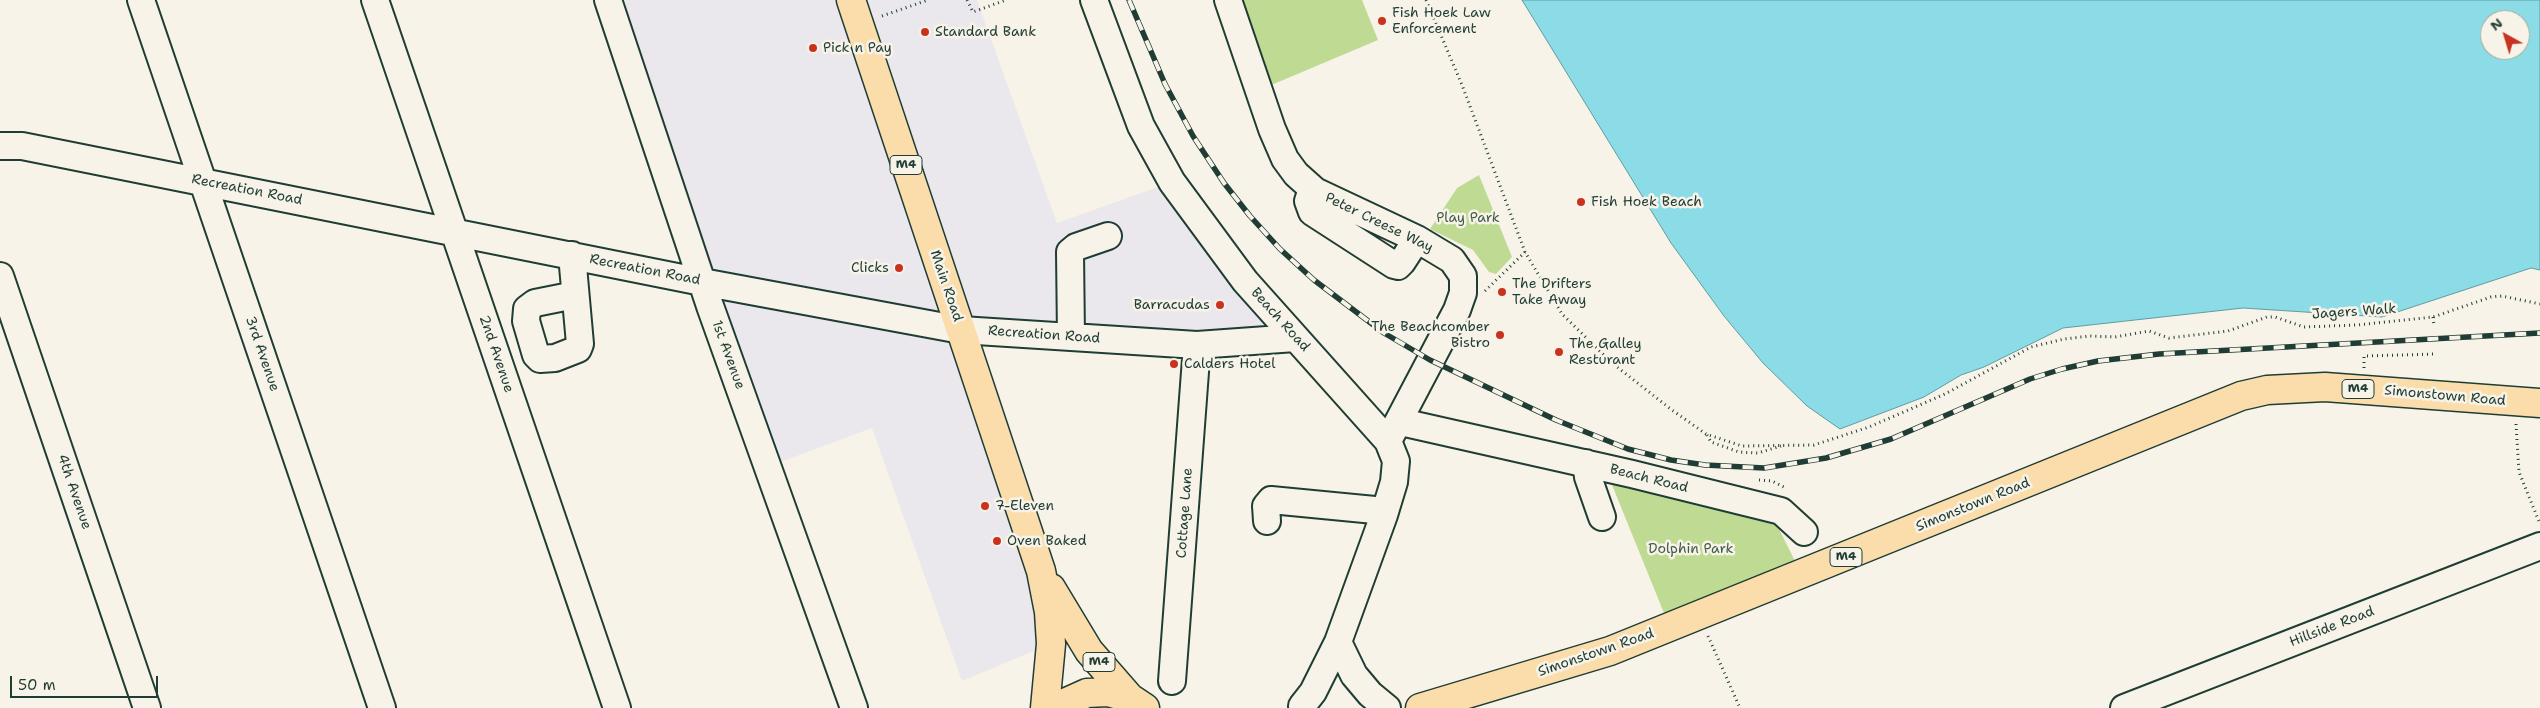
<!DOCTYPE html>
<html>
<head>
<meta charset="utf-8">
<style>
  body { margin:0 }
  #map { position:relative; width:2540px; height:708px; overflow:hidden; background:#f7f3e8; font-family:"Shantell Sans",sans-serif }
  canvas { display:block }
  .north { position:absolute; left:2480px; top:10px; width:50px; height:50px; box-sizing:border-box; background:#f7f3e8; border:1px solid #a1aaa0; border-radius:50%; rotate:321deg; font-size:14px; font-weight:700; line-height:20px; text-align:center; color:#1f3d34 }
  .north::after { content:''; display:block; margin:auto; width:18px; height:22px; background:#c8321e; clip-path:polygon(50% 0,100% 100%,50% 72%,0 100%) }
  .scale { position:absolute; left:10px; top:676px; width:148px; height:22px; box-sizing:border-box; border:2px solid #1f3d34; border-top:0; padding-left:6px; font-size:15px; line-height:18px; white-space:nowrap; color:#1f3d34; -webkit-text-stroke:4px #f7f3e8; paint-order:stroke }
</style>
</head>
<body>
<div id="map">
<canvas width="2540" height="708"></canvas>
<div class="north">N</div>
<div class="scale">50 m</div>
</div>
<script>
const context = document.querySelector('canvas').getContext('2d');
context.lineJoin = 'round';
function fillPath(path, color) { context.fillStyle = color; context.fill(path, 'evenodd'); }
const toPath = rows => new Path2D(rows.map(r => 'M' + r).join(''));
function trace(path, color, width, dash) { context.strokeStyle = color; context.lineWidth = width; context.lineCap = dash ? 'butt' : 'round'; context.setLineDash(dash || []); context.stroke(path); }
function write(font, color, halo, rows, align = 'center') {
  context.font = font + ' "Shantell Sans",sans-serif'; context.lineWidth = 5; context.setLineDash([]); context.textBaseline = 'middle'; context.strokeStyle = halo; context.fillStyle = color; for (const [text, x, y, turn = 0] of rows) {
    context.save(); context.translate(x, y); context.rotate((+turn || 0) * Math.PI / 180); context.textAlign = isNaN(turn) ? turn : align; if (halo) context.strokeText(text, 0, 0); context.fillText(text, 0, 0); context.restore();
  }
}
fillPath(toPath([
  [608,0,977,0,1057,223,1172,182,1295,338,961,330,1051,644,962,681,872,428,767,467]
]), '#eae8ed');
fillPath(toPath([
  [1240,0,1362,0,1378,40,1269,86],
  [1479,175,1512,257,1496,274,1489,272,1473,250,1430,229,1457,188],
  [1610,480,1773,517,1796,563,1664,613]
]), '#bfdb93');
const water = toPath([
  [1522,0,2540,0,2540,270,2531,268,2382,317,2243,308,2063,328,1984,367,1961,375,1924,397,1840,429,1807,406,1763,363,1724,316,1671,243,1522,0],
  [2490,20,2520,20,2520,50,2490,50,2490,20]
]);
fillPath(water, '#8bdce6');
trace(water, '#609c9f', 1);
const minor = toPath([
  [141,0,382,708],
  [375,0,617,708],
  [608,0,710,306,854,708],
  [1094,0,1141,126,1172,182,1245,281,1388,441,1396,461,1394,482,1384,515,1338,642,1313,692,1302,706],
  [1228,0,1272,129,1285,159,1296,174,1315,191,1417,239,1452,260,1463,276,1463,293,1457,310,1388,441],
  [0,146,22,146,702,282,961,330,1197,345,1295,338],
  [1312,189,1308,201,1312,212,1394,265,1398,266,1402,262,1417,239],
  [572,255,580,344,578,349,555,358,540,359,536,355,526,321,527,309,535,303,575,295],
  [0,276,147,708],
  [1071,337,1070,252,1076,247,1108,236],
  [1401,422,1632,474,1781,511,1804,532],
  [1586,463,1588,477,1602,517],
  [1267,521,1266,506,1271,500,1385,511],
  [1338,642,1354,675,1370,694,1387,708],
  [1172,681,1197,345],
  [2124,708,2540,546]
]);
const major = toPath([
  [851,0,1041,571,1049,612,1051,644,1045,708],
  [1051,588,1089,651,1130,698,1145,708],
  [1061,708,1067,702,1087,693,1108,692,1130,698],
  [1420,708,1610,651,2241,396,2267,390,2325,387,2540,403]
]);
trace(minor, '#1f3d34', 30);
trace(major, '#1f3d34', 31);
trace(toPath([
  [967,0,973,12,1006,0],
  [1426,0,1462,85,1525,252,1562,314,1612,363,1672,410,1706,434,1742,446,1814,445,1869,427,1945,394,2031,347,2064,339,2090,336,2115,337,2149,331,2169,338,2228,331,2267,317,2275,317,2304,327,2357,325,2433,317,2491,297,2502,296,2540,304],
  [882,16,928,0],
  [1485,291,1525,252],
  [2433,317,2434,326],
  [2364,368,2364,356,2436,354],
  [2516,424,2519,472,2540,524],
  [1707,435,1711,442,1739,452,1758,453,1781,446],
  [1759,480,1772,481,1786,488],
  [1708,636,1740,708]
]), '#1f3d34', 3, [1, 4]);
trace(minor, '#f7f3e8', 26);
trace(major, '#fbddab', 28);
const rail = toPath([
  [1129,0,1165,84,1193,136,1224,183,1250,216,1280,249,1314,280,1384,333,1430,360,1556,420,1628,449,1671,460,1705,465,1764,468,1826,458,1891,439,2030,379,2062,369,2098,361,2159,354,2540,333]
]);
trace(rail, '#1f3d34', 5.5);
trace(rail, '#f7f3e8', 4, [11]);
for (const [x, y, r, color] of [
  [1382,21,5,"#c8321e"],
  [925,32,5,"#c8321e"],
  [813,48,5,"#c8321e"],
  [1581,202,5,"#c8321e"],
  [899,268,5,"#c8321e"],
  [1502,292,5,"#c8321e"],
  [1220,305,5,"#c8321e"],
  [1500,335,5,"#c8321e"],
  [1559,352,5,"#c8321e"],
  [1174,364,5,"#c8321e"],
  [985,506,5,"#c8321e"],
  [997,541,5,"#c8321e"]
]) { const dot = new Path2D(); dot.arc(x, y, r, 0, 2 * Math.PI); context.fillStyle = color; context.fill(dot); trace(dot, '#f7f3e8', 2); }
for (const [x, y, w] of [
  [906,165,32],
  [2358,389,32],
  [1846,557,32],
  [1099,662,32]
]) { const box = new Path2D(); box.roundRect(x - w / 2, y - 9.5, w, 19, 4); context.fillStyle = '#f7f3e8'; context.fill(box); trace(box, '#1f3d34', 1); }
write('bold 12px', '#1f3d34', null, [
  ["M4",906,165],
  ["M4",2358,389],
  ["M4",1846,557],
  ["M4",1099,662]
]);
write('14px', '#1f3d34', '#f7f3e8', [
  ["Fish Hoek Law",1392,13],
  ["Enforcement",1392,29],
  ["Standard Bank",935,32],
  ["Pick n Pay",823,48],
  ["Fish Hoek Beach",1591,202],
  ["Clicks",889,268,"right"],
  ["The Drifters",1512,284],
  ["Take Away",1512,300],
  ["Barracudas",1210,305,"right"],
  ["The Beachcomber",1490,327,"right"],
  ["Bistro",1490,343,"right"],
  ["The Galley",1569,344],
  ["Resturant",1569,360],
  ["Calders Hotel",1184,364],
  ["7-Eleven",995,506],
  ["Oven Baked",1007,541]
], 'left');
write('14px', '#1f3d34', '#f7f3e8', [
  ["Recreation Road",247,190,11],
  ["Peter Creese Way",1379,223,26],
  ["Recreation Road",645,270,11],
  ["Main Road",946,286,71],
  ["Jagers Walk",2354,312,-4],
  ["Beach Road",1280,320,48],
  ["Recreation Road",1044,335,4],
  ["3rd Avenue",262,354,71],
  ["2nd Avenue",496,354,71],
  ["1st Avenue",728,355,70],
  ["Simonstown Road",2445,396,5],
  ["Beach Road",1649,479,14],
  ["4th Avenue",74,492,71],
  ["Simonstown Road",1973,505,-22],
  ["Cottage Lane",1185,513,-86],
  ["Hillside Road",2332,627,-21],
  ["Simonstown Road",1596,653,-19]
]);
write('14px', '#3f5d47', '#f7f3e8', [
  ["Play Park",1468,218],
  ["Dolphin Park",1691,549]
]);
</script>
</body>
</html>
